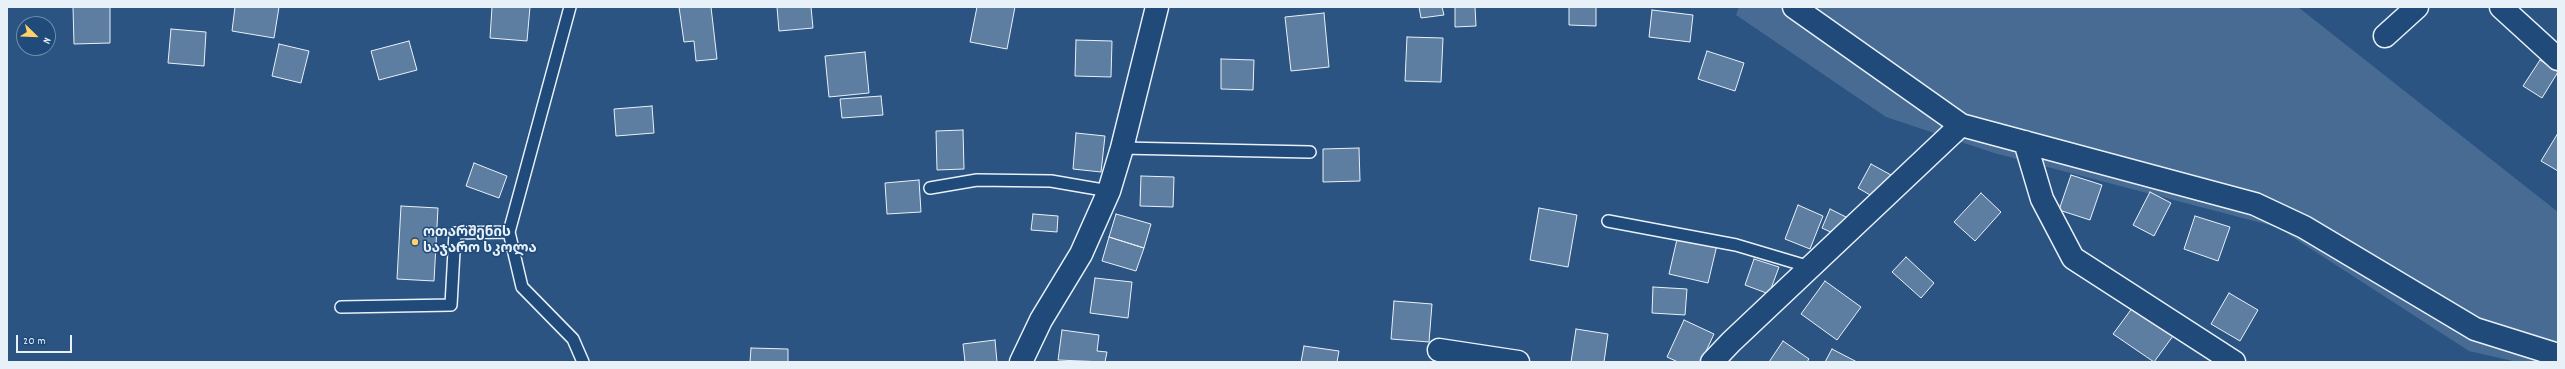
<!DOCTYPE html>
<html>
<head>
<meta charset="utf-8">
<style>
  body { margin:0 }
  #map { position:relative; width:2565px; height:369px; overflow:hidden; background:#2b5482; font-family:Dekko,sans-serif }
  canvas { display:block }
  .frame { position:absolute; inset:0; border:8px solid #e8f1f8; pointer-events:none }
  .north { position:absolute; left:16px; top:16px; width:40px; height:40px; box-sizing:border-box; background:#1f4a7a; border:1px solid #6f8dac; border-radius:50%; rotate:113deg; font-size:11px; font-weight:700; line-height:16px; text-align:center; color:#e8f1f8 }
  .north::after { content:''; display:block; margin:auto; width:14px; height:18px; background:#ffd166; clip-path:polygon(50% 0,100% 100%,50% 72%,0 100%) }
  .scale { position:absolute; left:16px; top:335px; width:56px; height:18px; box-sizing:border-box; border:2px solid #e8f1f8; border-top:0; padding-left:5px; font-size:12px; line-height:14px; white-space:nowrap; color:#e8f1f8; -webkit-text-stroke:3px #1f4a7a; paint-order:stroke }
</style>
</head>
<body>
<div id="map">
<canvas width="2565" height="369"></canvas>
<div class="frame"></div>
<div class="north">N</div>
<div class="scale">20 m</div>
</div>
<script>
const context = document.querySelector('canvas').getContext('2d');
context.lineJoin = 'round';
function fillPath(path, color) { context.fillStyle = color; context.fill(path, 'evenodd'); }
const toPath = rows => new Path2D(rows.map(r => 'M' + r).join(''));
function trace(path, color, width, dash) { context.strokeStyle = color; context.lineWidth = width; context.lineCap = dash ? 'butt' : 'round'; context.setLineDash(dash || []); context.stroke(path); }
function write(font, color, halo, rows, align = 'center') {
  context.font = font + ' Dekko,"Noto Sans Georgian",sans-serif'; context.lineWidth = 3; context.setLineDash([]); context.textBaseline = 'middle'; context.strokeStyle = halo; context.fillStyle = color; for (const [text, x, y, turn = 0] of rows) {
    context.save(); context.translate(x, y); context.rotate((+turn || 0) * Math.PI / 180); context.textAlign = isNaN(turn) ? turn : align; if (halo) context.strokeText(text, 0, 0); context.fillText(text, 0, 0); context.restore();
  }
}
fillPath(toPath([
  [1739,7,2298,7,2558,212,2558,362,2517,362,2469,351,2277,227,1994,153,1886,117,1736,15]
]), '#476b93');
const building = toPath([
  [73,7,110,7,110,43,74,44,73,7],
  [235,7,279,7,274,38,232,31,235,7],
  [492,7,530,7,527,41,490,38,492,7],
  [679,7,711,7,717,59,696,61,694,41,684,42,679,7],
  [777,7,811,7,813,28,779,31,777,7],
  [977,7,1015,7,1007,49,970,42,977,7],
  [1419,7,1442,7,1444,15,1421,18,1419,7],
  [1455,7,1475,7,1476,26,1455,27,1455,7],
  [1569,7,1596,7,1596,26,1569,25,1569,7],
  [1652,10,1693,15,1690,42,1649,37,1652,10],
  [1324,13,1329,67,1291,71,1285,17,1324,13],
  [171,29,206,32,204,66,168,63,171,29],
  [1407,37,1443,38,1441,82,1405,81,1407,37],
  [1076,40,1112,41,1111,77,1075,76,1076,40],
  [409,41,417,70,379,80,371,51,409,41],
  [279,44,309,51,301,83,272,76,279,44],
  [1707,51,1744,63,1735,91,1698,79,1707,51],
  [865,52,869,93,829,97,825,56,865,52],
  [1221,59,1254,60,1253,90,1221,89,1221,59],
  [2540,60,2558,72,2542,98,2523,86,2540,60],
  [881,96,883,115,842,118,840,99,881,96],
  [652,106,654,133,616,136,614,109,652,106],
  [963,130,964,169,937,170,936,131,963,130],
  [1076,133,1105,136,1101,172,1073,169,1076,133],
  [2558,133,2558,171,2541,161,2558,133],
  [1359,148,1360,181,1323,182,1323,149,1359,148],
  [474,163,507,176,499,198,466,186,474,163],
  [1871,164,1891,175,1877,199,1858,188,1871,164],
  [2071,175,2102,185,2090,220,2059,210,2071,175],
  [1141,176,1174,177,1173,207,1140,206,1141,176],
  [919,180,921,212,887,214,885,183,919,180],
  [2150,192,2171,203,2154,236,2133,225,2150,192],
  [1981,193,2001,212,1975,241,1954,222,1981,193],
  [1798,205,1823,216,1810,249,1785,239,1798,205],
  [401,206,438,208,434,281,397,279,401,206],
  [1539,208,1577,215,1568,267,1530,260,1539,208],
  [1830,209,1846,217,1837,235,1822,228,1830,209],
  [1033,214,1058,216,1057,232,1031,230,1033,214],
  [1116,214,1151,224,1144,248,1109,237,1116,214],
  [2195,216,2230,227,2218,261,2184,249,2195,216],
  [1678,235,1717,245,1708,283,1669,274,1678,235],
  [1109,237,1144,248,1136,271,1102,261,1109,237],
  [1906,257,1934,283,1921,298,1892,272,1906,257],
  [1754,259,1779,267,1769,294,1745,285,1754,259],
  [1095,278,1132,282,1128,318,1090,313,1095,278],
  [1825,281,1861,307,1837,340,1801,314,1825,281],
  [1653,287,1687,289,1685,315,1652,313,1653,287],
  [2229,293,2258,310,2240,341,2211,324,2229,293],
  [1394,301,1432,304,1429,342,1391,339,1394,301],
  [2133,307,2173,336,2154,362,2113,334,2133,307],
  [1684,320,1714,334,1701,362,1678,362,1667,357,1684,320],
  [1576,329,1608,334,1604,362,1571,362,1576,329],
  [1062,330,1099,335,1097,351,1107,352,1105,362,1058,360,1062,330],
  [995,340,997,362,965,362,963,344,995,340],
  [1783,341,1809,359,1807,362,1769,362,1783,341],
  [1304,346,1339,351,1337,362,1301,362,1304,346],
  [751,348,788,349,788,362,750,362,751,348],
  [1832,349,1857,362,1825,362,1832,349]
]);
fillPath(building, '#5d7da1');
trace(building, '#e8f1f8', 1);
const service = toPath([
  [1122,148,1310,152],
  [930,188,977,180,1051,181,1109,191],
  [1608,221,1736,245,1810,267],
  [509,232,522,287,573,339,583,362],
  [341,307,451,305,455,233,509,232,570,7]
]);
const minor = toPath([
  [1794,7,1961,125],
  [2501,7,2558,59],
  [2385,36,2417,7],
  [2025,142,2042,199,2073,258,2234,362],
  [1439,350,1518,362],
  [1021,362,1041,320,1081,254,1109,191,1122,148,1157,7],
  [1712,362,1731,342,1961,125,2255,204,2304,227,2475,329,2558,355]
]);
trace(service, '#e8f1f8', 14);
trace(minor, '#e8f1f8', 25);
trace(service, '#1f4a7a', 11);
trace(minor, '#1f4a7a', 22);
for (const [x, y, r, color] of [
  [415,242,4,"#ffd166"]
]) { const dot = new Path2D(); dot.arc(x, y, r, 0, 2 * Math.PI); context.fillStyle = color; context.fill(dot); trace(dot, '#1f4a7a', 1.5); }
write('bold 14px', '#e8f1f8', '#1f4a7a', [
  ["ოთარშენის",423,234],
  ["საჯარო სკოლა",423,250]
], 'left');
</script>
</body>
</html>
